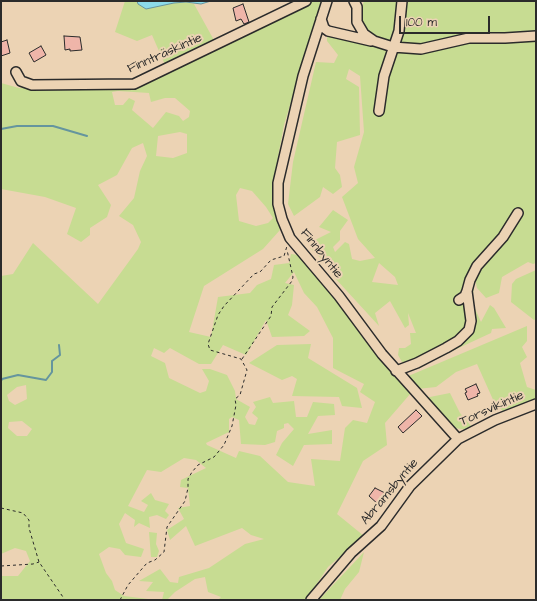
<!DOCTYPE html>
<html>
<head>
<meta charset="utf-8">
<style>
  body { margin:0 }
  #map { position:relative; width:537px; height:601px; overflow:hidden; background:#ecd3b4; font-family:"Architects Daughter",sans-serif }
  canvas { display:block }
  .frame { position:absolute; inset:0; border:2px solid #2b2b2b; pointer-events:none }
  .scale { position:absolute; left:399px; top:16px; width:91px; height:18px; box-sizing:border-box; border:2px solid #2b2b2b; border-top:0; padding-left:5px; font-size:12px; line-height:14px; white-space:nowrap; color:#2b2b2b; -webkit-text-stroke:3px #ecd3b4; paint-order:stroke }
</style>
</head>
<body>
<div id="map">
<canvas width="537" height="601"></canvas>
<div class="frame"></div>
<div class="scale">100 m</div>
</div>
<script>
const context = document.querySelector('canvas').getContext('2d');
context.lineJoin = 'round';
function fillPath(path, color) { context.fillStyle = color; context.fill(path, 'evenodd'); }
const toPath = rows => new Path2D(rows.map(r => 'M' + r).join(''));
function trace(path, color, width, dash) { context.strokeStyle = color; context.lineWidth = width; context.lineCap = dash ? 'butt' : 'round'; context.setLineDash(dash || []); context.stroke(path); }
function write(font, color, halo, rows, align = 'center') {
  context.font = font + ' "Architects Daughter",sans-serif'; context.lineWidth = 4; context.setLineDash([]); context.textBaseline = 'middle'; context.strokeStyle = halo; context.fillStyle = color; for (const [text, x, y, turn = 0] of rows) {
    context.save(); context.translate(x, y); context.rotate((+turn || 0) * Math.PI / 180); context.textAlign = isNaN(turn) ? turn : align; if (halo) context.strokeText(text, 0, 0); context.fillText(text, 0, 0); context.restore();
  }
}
fillPath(toPath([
  [125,1,137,1,138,4,146,9,174,3,186,2,194,4,215,42,166,67,152,35,137,41,115,32],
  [313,1,322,1,284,125,272,189,280,230,263,249,204,286,189,332,211,337,218,297,250,293,257,285,271,279,274,265,289,263,291,254,298,255,330,292,366,342,411,393,385,423,387,445,363,461,337,514,364,536,328,567,306,600,218,600,221,597,208,592,205,577,195,579,175,592,167,600,162,600,164,592,146,591,153,582,139,581,160,569,170,582,178,583,179,577,209,568,245,544,264,539,251,535,242,528,195,546,186,526,170,540,167,530,184,519,178,508,190,506,188,488,180,487,181,480,206,468,196,460,184,458,161,472,147,470,128,506,144,512,148,505,141,501,151,493,155,500,169,504,165,511,169,515,166,519,157,515,149,517,150,528,139,523,134,527,135,520,125,513,119,524,126,543,144,549,141,557,125,555,120,549,109,547,99,554,106,573,112,581,115,590,124,596,156,600,1,600,1,576,18,576,30,561,26,551,15,548,1,554,1,276,13,274,33,243,98,304,138,249,141,242,133,225,119,216,134,198,140,171,147,156,143,143,132,148,117,175,98,185,111,205,107,217,90,228,90,235,81,242,67,234,76,208,45,197,1,189,1,83,19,88,121,88,216,47,304,7],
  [118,91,149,93,151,102,165,98,175,98,190,111,189,117,183,121,179,116,166,112,153,128,132,110,135,101,129,98,123,105,115,105,112,92],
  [180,132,187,134,187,153,173,158,156,156,158,136],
  [240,188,252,191,266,207,273,218,268,223,256,226,239,221,236,195],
  [294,272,304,293,317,307,333,338,333,368,364,384,360,392,375,402,367,423,353,420,345,428,340,461,311,459,315,486,288,482,260,456,239,451,236,458,207,445,206,443,229,432,229,419,232,417,239,420,241,444,265,445,275,442,277,431,284,428,284,424,288,423,294,429,282,443,276,455,293,466,304,445,332,444,332,430,308,434,318,416,335,415,334,404,313,402,307,417,296,417,294,401,273,403,270,397,253,402,256,407,252,413,258,418,255,425,249,424,245,417,250,407,236,399,235,391,227,375,210,369,202,369,209,381,206,391,200,393,169,378,165,363,151,356,154,348,164,353,170,348,199,364,211,364,223,345,246,355,266,320,272,337,304,336,310,331,288,315,292,305,294,285,285,283],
  [26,385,27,399,15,405,9,401,7,395,17,387],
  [22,421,32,429,27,436,17,436,8,428,9,422],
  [364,1,536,1,536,263,533,264,528,262,502,277,499,293,486,298,477,288,475,279,472,302,481,322,490,305,494,308,506,328,492,329,491,333,422,365,402,362,398,355,399,348,405,348,411,344,410,333,416,333,408,313,409,325,405,328,390,301,375,313,379,326,334,277,334,271,310,248,311,242,331,232,319,227,333,210,348,220,340,231,340,240,333,247,335,252,345,242,349,244,352,259,360,261,375,258,358,239,342,197,358,183,354,167,364,132,360,76,349,69,346,79,359,87,360,135,337,142,335,168,340,175,342,187,333,194,323,187,320,197,294,216,288,204,293,162,316,62,334,63,338,55,327,41,327,34,358,41,358,19],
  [379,263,395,277,398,285,372,282],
  [536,270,536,319,534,320,511,302,512,284,516,279],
  [527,326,527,341,522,347,527,357,520,363,527,387,536,390,536,402,505,413,495,404,477,364,456,372,436,387,417,389,406,377],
  [311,344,308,358,357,388,362,408,342,406,339,397,292,396,297,379,292,376,282,380,249,363,277,345],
  [450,393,460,413,472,427,468,430,454,428,425,398],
  [149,532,157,533,156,544,159,551,157,557,151,557],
  [364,552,359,572,345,589,340,600,319,600]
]), '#c7dc92');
const water = toPath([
  [137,1,211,1,201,4,186,2,174,3,146,9,138,4,137,1]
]);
fillPath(water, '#8cdbea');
trace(water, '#65959e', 1);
trace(toPath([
  [1,129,17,126,53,126,87,136],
  [1,381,2,379,18,375,46,380,52,372,52,361,60,355,59,345]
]), '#65959e', 2);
const building = toPath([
  [243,4,249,22,244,24,241,19,236,21,233,8,243,4],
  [64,36,80,37,82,50,70,51,70,49,65,50,64,36],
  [7,40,10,53,1,56,1,42,7,40],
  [41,46,46,55,34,62,29,53,41,46],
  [476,384,480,393,477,394,478,396,468,400,465,393,467,392,465,389,476,384],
  [416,410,422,416,403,433,398,427,416,410],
  [375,488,387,494,384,498,386,500,383,504,380,503,379,505,369,496,375,488]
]);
fillPath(building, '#efb5a9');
trace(building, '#2b2b2b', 1);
const minor = toPath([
  [327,1,303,76,278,183,278,204,282,219,290,238,339,296,382,354,458,439],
  [354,1,357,7,357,22,364,34,374,41,393,47,421,49,469,38,505,38,536,36],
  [321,19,324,28,328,31,371,41],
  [16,72,21,81,32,85,134,84,306,1],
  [379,111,384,76,399,31,402,1],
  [459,300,465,296,467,291],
  [396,371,417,363,446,348,458,341,469,330,471,321,467,291,470,280,477,266,503,237,518,213],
  [311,600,351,553,381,526,410,486,458,439,495,420,536,404]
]);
trace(minor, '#2b2b2b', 12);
trace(toPath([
  [242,359,271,316,272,307,292,281,293,277,287,250],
  [1,508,23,513,29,520,29,528,39,562,65,600],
  [1,566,33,564,39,562],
  [120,600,128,585,147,563,155,560,164,552,167,527,185,501,188,488,188,479,192,472,198,465,214,457,224,445,232,426,236,405,235,399,240,395,247,370,241,359,210,350,208,344,218,315,224,306,254,274,260,272,271,260,284,256,287,246]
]), '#2b2b2b', 1, [3, 3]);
trace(minor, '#ecd3b4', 9);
write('13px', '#2b2b2b', '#ecd3b4', [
  ["Finnträskintie",165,54,-24],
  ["Finnbyntie",321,254,51],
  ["Torsvikintie",492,409,-24],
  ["Abramsbyntie",390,492,-50]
]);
</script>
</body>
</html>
